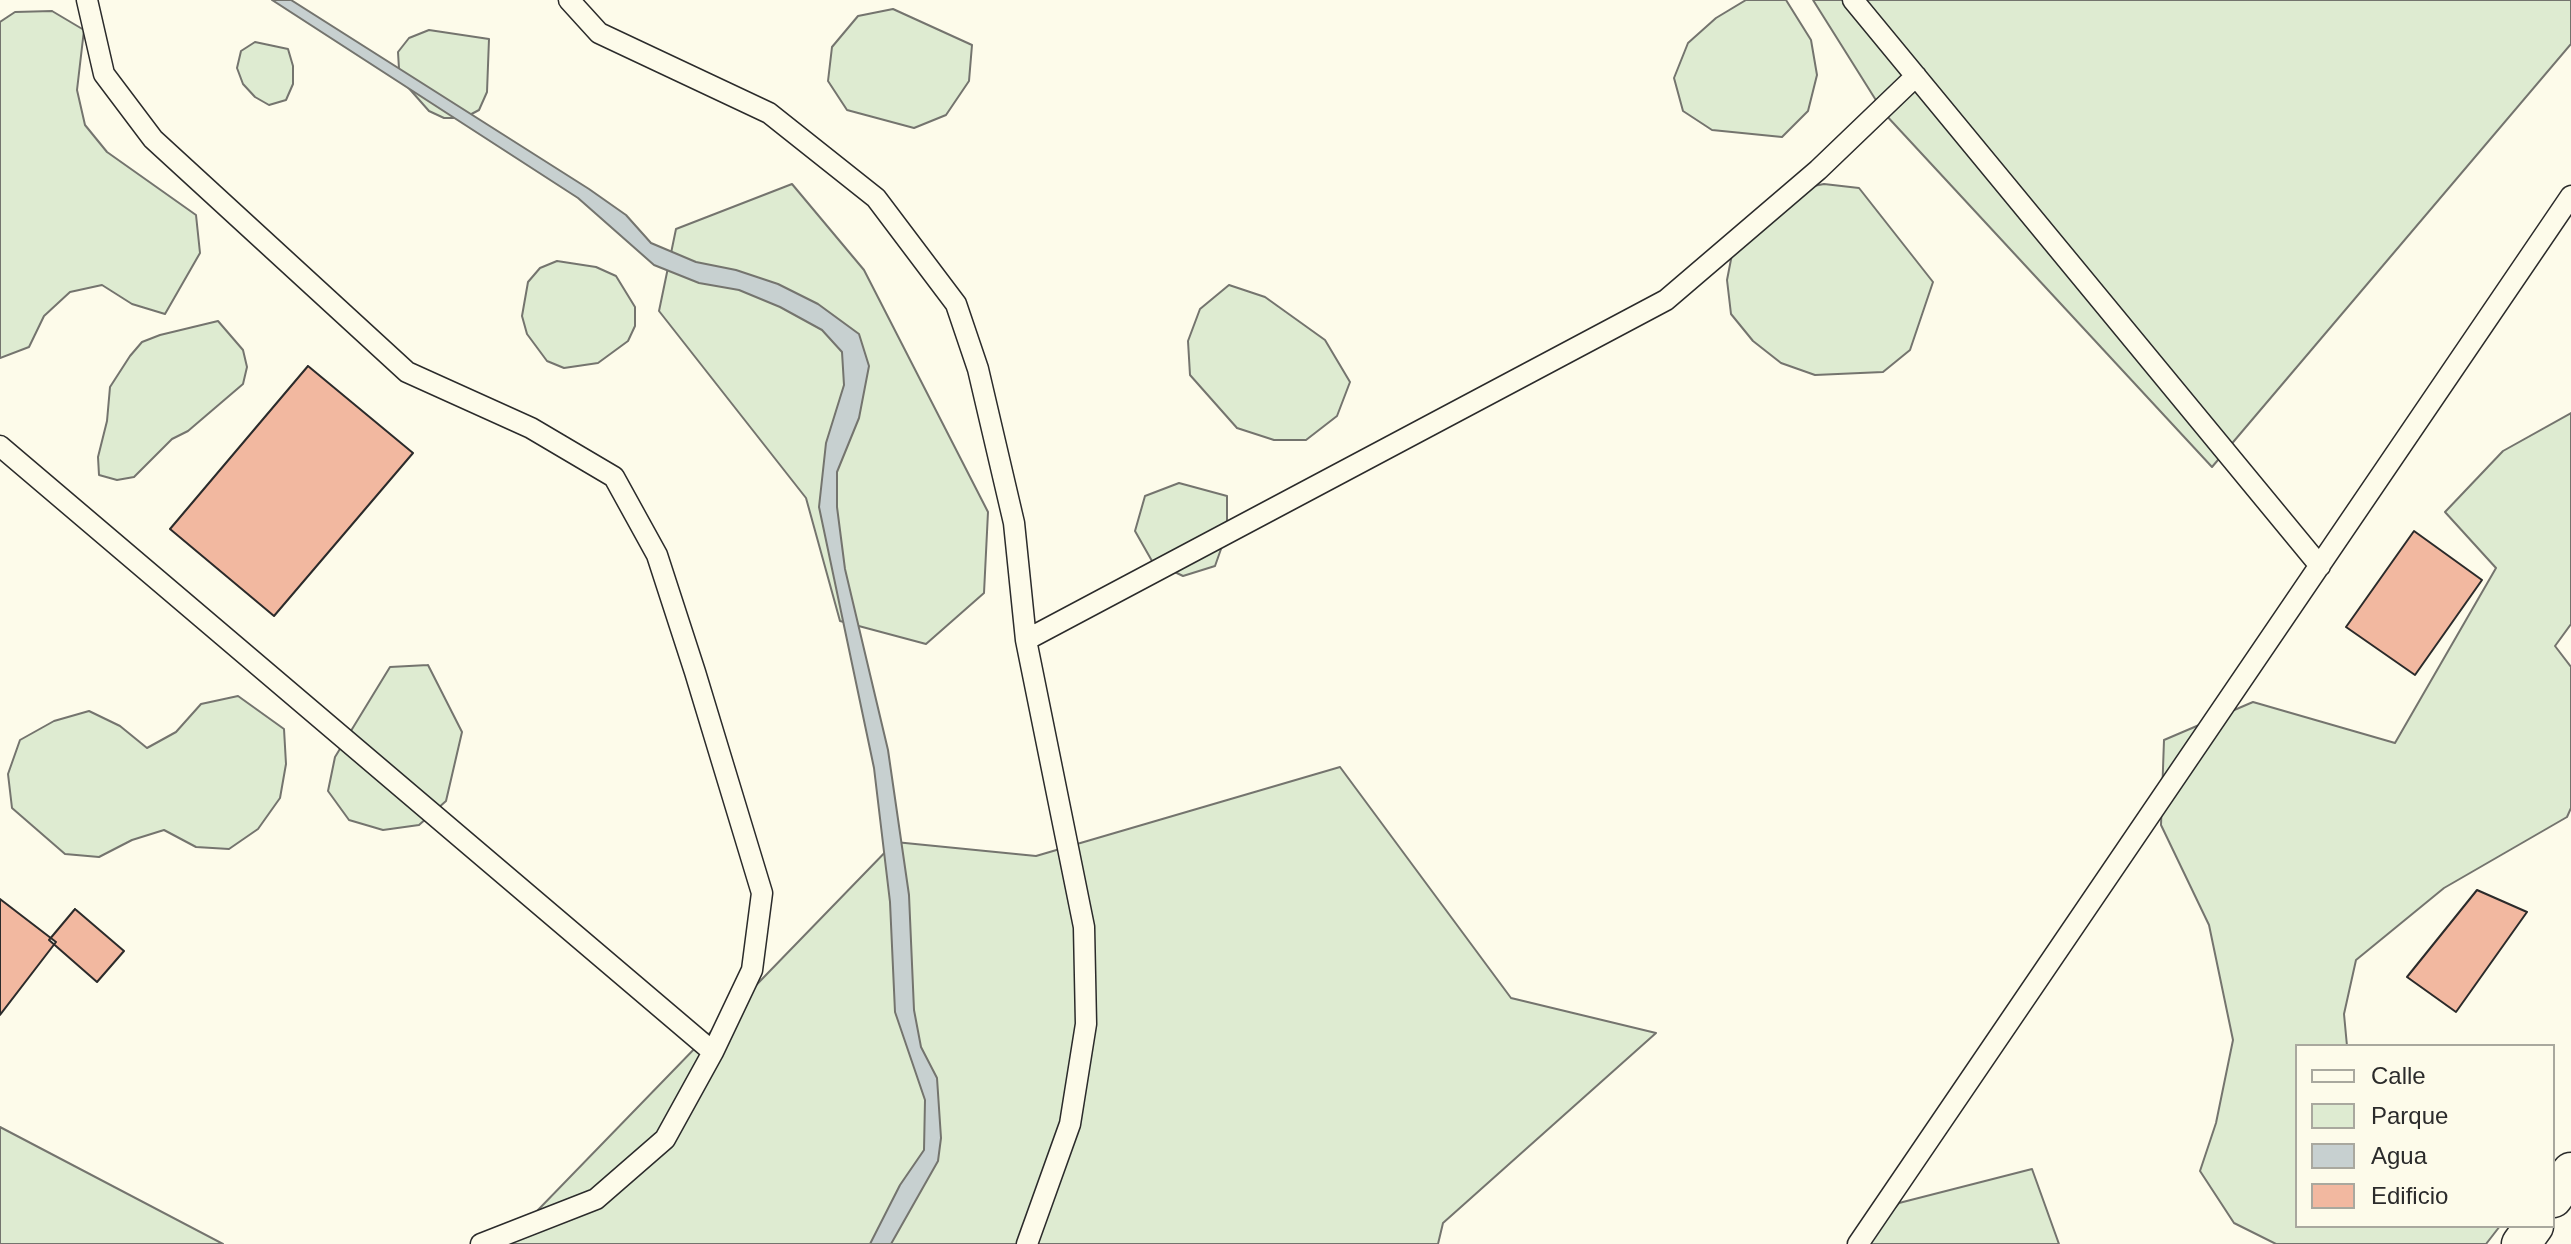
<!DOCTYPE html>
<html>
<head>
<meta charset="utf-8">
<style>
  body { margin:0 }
  #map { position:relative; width:2571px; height:1244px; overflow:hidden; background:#fdfbea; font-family:Arial,sans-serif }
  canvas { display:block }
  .legend { position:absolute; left:2295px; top:1044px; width:260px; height:184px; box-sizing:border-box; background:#fdfbea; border:2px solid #a9a89e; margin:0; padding:10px 14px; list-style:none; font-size:24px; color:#2b2b2b }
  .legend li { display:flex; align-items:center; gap:16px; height:40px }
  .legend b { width:40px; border:2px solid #a9a89e }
</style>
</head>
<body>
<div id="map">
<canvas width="2571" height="1244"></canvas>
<ul class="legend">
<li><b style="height:10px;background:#fdfbea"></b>Calle</li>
<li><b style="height:22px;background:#deebd1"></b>Parque</li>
<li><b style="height:22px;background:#c7d0d0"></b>Agua</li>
<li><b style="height:22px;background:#f2b8a0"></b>Edificio</li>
</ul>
</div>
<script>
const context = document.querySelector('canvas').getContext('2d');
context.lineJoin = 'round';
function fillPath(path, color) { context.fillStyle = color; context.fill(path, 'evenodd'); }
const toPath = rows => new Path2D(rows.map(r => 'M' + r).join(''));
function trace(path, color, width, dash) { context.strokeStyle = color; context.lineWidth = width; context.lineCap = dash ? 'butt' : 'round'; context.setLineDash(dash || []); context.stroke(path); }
const green = toPath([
  [1746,0,1786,0,1811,40,1817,75,1808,111,1782,137,1712,130,1683,111,1674,78,1688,43,1716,18,1746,0],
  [1813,0,2571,0,2571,44,2212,467,1884,113,1813,0],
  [893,9,972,45,969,81,946,115,914,128,847,110,828,81,832,47,858,16,893,9],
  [52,11,84,30,77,90,85,125,107,152,196,215,200,253,165,314,132,304,102,285,70,292,44,316,29,347,0,358,0,22,15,12,52,11],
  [429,30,489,39,487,92,479,110,464,118,444,118,429,111,406,85,399,69,398,52,409,38,429,30],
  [255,42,288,49,293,66,293,84,286,100,269,105,255,97,243,84,237,68,241,51,255,42],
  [792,184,864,270,988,512,984,593,926,644,840,621,806,498,659,311,676,229,792,184],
  [1824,184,1859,188,1933,282,1910,350,1883,372,1815,375,1781,363,1753,341,1731,314,1727,280,1734,244,1787,191,1824,184],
  [557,261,596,267,616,276,635,307,635,326,628,341,598,363,564,368,547,361,527,334,522,316,528,282,540,268,557,261],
  [1229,285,1265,297,1325,340,1350,382,1337,416,1306,440,1274,440,1237,428,1190,375,1188,341,1200,309,1229,285],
  [218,321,243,350,247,367,243,384,188,431,172,439,134,477,117,480,99,475,98,457,107,421,110,387,130,356,142,342,160,335,218,321],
  [2571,413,2571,624,2555,646,2571,667,2571,808,2567,817,2444,888,2356,960,2344,1014,2347,1046,2297,1046,2297,1226,2500,1226,2486,1244,2276,1244,2234,1223,2200,1171,2216,1123,2233,1040,2209,925,2161,825,2164,740,2253,702,2395,743,2496,568,2445,512,2503,451,2571,413],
  [1179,483,1227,496,1227,532,1215,566,1183,576,1152,561,1135,531,1145,496,1179,483],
  [428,665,462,732,446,801,419,825,383,830,349,820,328,791,335,757,390,667,428,665],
  [238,696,284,729,286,764,280,798,258,829,229,849,196,847,164,830,132,840,99,857,65,854,12,808,8,774,20,740,54,721,89,711,120,726,147,748,176,732,201,704,238,696],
  [1340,767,1511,998,1656,1033,1443,1223,1438,1244,505,1244,895,842,1036,856,1340,767],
  [0,1127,223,1244,0,1244,0,1127],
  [2032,1169,2059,1244,1863,1244,1899,1203,2032,1169]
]);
fillPath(green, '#deebd1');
trace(green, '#74746e', 2);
const water = toPath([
  [272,0,291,0,589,189,626,215,651,243,696,262,736,270,778,284,818,304,859,334,869,366,859,418,837,472,837,507,845,569,888,750,909,895,914,1010,921,1047,937,1078,941,1138,938,1161,891,1244,870,1244,900,1185,924,1150,925,1100,895,1012,890,902,874,768,819,507,826,443,844,385,842,352,822,330,780,307,739,290,699,283,654,265,578,198,272,0]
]);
fillPath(water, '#c7d0d0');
trace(water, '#74746e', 2);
const building = toPath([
  [308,366,413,453,274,616,170,529,308,366],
  [2414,531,2482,580,2415,675,2346,627,2414,531],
  [2477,890,2527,912,2456,1012,2407,977,2477,890],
  [0,899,56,942,0,1015,0,899],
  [75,909,124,951,97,982,49,940,75,909]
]);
fillPath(building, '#f2b8a0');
trace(building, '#2b2b2b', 2);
const lane = toPath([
  [87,0,104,74,153,139,407,372,531,428,614,477,657,555,695,672,762,893,752,970,713,1052,665,1139,596,1199,481,1244],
  [569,0,599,33,769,113,876,198,956,304,978,369,1014,523,1026,640,1084,927,1086,1024,1070,1124,1027,1244],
  [1853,0,2320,566],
  [0,446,713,1052],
  [1026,640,1666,300,1818,170,1916,76],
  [1858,1244,2571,196]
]);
const street = toPath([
  [2553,1198,2571,1172],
  [2521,1244,2534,1226]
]);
trace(lane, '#2b2b2b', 23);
trace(street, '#2b2b2b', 41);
trace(lane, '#fdfbea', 20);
trace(street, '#fdfbea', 38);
</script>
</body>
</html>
